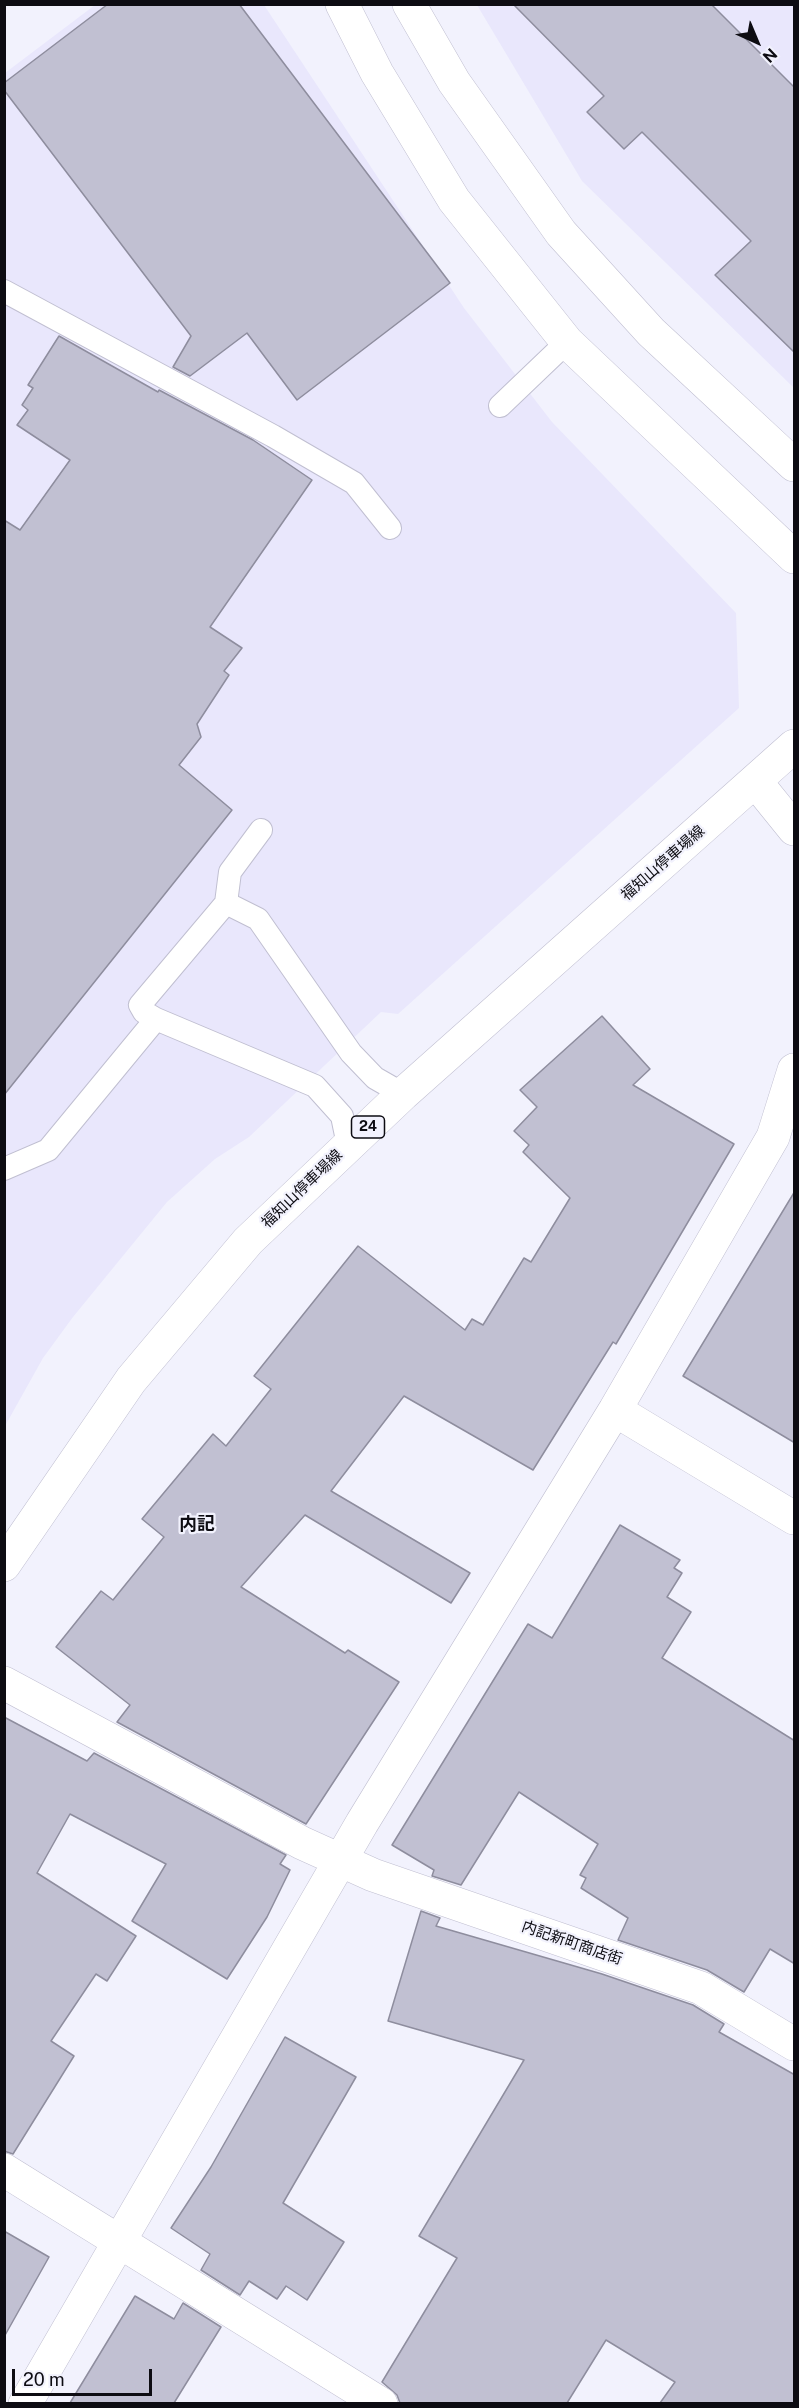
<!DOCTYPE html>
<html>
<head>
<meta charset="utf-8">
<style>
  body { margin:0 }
  #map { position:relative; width:799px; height:2408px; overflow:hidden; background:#f2f2fd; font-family:"Public Sans",sans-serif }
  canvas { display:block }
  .frame { position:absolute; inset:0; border:6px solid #0d0c12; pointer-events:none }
  .north { position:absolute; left:727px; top:12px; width:60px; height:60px; -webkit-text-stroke:4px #f2f2fd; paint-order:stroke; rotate:136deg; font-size:16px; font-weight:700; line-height:24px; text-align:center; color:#0d0c12 }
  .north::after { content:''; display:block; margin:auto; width:21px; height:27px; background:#0d0c12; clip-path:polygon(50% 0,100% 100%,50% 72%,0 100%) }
  .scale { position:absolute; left:12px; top:2369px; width:140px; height:27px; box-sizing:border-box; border:3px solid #0d0c12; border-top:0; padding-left:8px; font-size:18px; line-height:21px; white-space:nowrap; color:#0d0c12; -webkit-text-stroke:4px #f2f2fd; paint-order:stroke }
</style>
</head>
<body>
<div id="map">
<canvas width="799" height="2408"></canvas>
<div class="frame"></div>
<div class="north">N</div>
<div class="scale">20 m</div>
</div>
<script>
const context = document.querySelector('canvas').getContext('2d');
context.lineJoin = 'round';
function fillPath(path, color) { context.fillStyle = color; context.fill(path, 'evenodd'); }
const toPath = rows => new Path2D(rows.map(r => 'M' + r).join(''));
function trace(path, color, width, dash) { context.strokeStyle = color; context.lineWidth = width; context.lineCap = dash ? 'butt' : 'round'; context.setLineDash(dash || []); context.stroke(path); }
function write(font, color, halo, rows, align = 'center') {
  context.font = font + ' "Public Sans","Noto Sans JP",sans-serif'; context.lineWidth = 4.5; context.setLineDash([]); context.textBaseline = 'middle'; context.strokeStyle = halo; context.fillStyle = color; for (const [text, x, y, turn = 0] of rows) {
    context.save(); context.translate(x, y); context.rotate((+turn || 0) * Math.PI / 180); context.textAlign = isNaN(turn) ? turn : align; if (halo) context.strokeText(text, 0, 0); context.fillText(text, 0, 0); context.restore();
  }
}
fillPath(toPath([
  [95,5,264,5,464,308,552,422,736,613,739,708,398,1014,381,1012,249,1137,215,1159,167,1202,73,1317,43,1358,5,1426,5,73],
  [477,5,794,5,794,388,582,181]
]), '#e9e7fc');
const building = toPath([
  [108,4,239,4,450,283,297,400,247,333,190,376,173,367,191,336,4,90,4,83,108,4],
  [513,4,711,4,795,88,795,353,715,275,751,241,642,132,624,149,587,112,604,96,513,4],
  [59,336,158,392,159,390,253,440,312,480,210,627,242,648,224,671,229,675,197,724,201,737,179,765,232,810,4,1095,4,520,20,530,70,460,17,425,28,410,22,405,33,388,28,385,59,336],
  [602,1016,650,1069,633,1085,734,1144,616,1344,613,1342,533,1470,404,1396,331,1491,470,1573,451,1603,305,1515,241,1587,345,1653,348,1650,399,1682,306,1824,117,1722,130,1705,56,1647,101,1591,113,1600,164,1537,142,1519,213,1434,226,1446,271,1389,254,1376,358,1246,465,1330,472,1319,483,1325,524,1258,531,1262,570,1198,523,1152,529,1145,514,1131,537,1107,520,1090,602,1016],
  [795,1191,795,1443,683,1376,795,1191],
  [620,1525,680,1560,674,1568,682,1573,667,1597,691,1612,662,1658,795,1741,795,1964,770,1949,744,1992,707,1970,618,1940,628,1918,581,1888,586,1878,580,1875,598,1844,519,1792,461,1885,432,1876,434,1870,392,1845,528,1624,552,1638,620,1525],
  [4,1717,87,1761,94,1753,286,1855,280,1864,290,1870,267,1917,227,1979,132,1921,166,1864,70,1814,37,1873,136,1936,107,1981,96,1974,51,2041,74,2056,13,2154,4,2151,4,1717],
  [421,1911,440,1918,436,1926,602,1974,693,2005,724,2024,719,2032,795,2075,795,2403,660,2403,675,2382,606,2340,567,2403,400,2403,397,2395,382,2382,457,2258,419,2236,524,2060,388,2021,421,1911],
  [285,2037,356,2077,283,2203,344,2242,307,2300,286,2286,277,2299,249,2281,240,2295,201,2270,210,2254,171,2228,211,2167,285,2037],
  [4,2231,49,2257,4,2337,4,2231],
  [135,2296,174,2319,183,2303,221,2327,174,2403,70,2403,135,2296]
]);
fillPath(building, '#c1c0d2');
trace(building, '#8e8d9e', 1.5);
const lane = toPath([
  [4,291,273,436,354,483,390,528],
  [500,406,567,342],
  [261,830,230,872,226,903,140,1005,144,1012,156,1019,315,1086,342,1116,348,1145],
  [226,903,258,919,351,1053,375,1078,403,1094],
  [4,1169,48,1150,156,1019]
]);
const street = toPath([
  [756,782,794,829],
  [615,1410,794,1518],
  [4,1683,302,1843,373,1875,701,1988,794,2044],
  [4,2170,381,2404],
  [25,2404,362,1823,615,1410,773,1137,794,1070]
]);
const secondary = toPath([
  [342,4,377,73,454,200,567,342,794,557],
  [409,4,454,82,561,233,651,332,794,465]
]);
const primary = toPath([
  [4,1565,131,1380,248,1241,403,1094,794,746]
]);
trace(lane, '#c0bfd1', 24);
trace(street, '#c0bfd1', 34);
trace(secondary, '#c0bfd1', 34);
trace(primary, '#c0bfd1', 34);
trace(lane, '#fff', 22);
trace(street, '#fff', 33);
trace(secondary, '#fff', 33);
trace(primary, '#fff', 33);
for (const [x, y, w] of [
  [368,1127,33]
]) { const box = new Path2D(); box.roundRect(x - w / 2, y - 11, w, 22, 4.5); context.fillStyle = '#f2f2fd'; context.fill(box); trace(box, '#0d0c12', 1.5); }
write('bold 14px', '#0d0c12', null, [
  ["24",368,1127]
]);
write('15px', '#0d0c12', '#f2f2fd', [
  ["福知山停車場線",663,863,-41],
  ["福知山停車場線",302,1189,-44],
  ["内記新町商店街",572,1943,19]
]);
write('bold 18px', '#0d0c12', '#f2f2fd', [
  ["内記",197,1524]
]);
</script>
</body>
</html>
